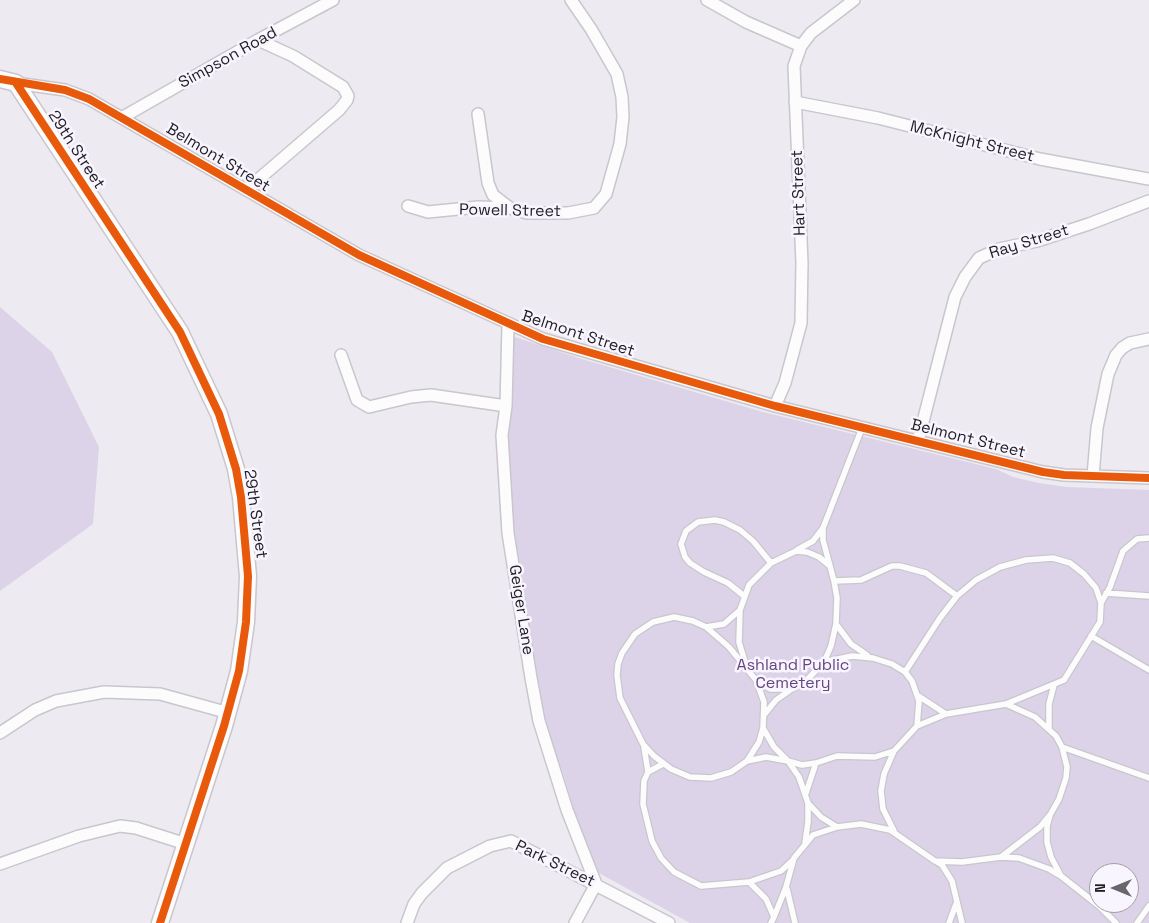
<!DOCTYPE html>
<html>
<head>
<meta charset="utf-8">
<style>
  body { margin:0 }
  #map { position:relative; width:1149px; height:923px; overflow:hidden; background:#edeaf2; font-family:"Space Grotesk",sans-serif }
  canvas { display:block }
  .north { position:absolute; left:1089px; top:863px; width:50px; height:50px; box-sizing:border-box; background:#f9f5fe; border:1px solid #a29fa6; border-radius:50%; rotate:270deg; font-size:14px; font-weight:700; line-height:20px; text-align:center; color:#201e23 }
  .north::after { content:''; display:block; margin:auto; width:18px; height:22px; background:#68656b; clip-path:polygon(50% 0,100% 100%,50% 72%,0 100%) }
</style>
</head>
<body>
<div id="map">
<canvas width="1149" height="923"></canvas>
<div class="north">N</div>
</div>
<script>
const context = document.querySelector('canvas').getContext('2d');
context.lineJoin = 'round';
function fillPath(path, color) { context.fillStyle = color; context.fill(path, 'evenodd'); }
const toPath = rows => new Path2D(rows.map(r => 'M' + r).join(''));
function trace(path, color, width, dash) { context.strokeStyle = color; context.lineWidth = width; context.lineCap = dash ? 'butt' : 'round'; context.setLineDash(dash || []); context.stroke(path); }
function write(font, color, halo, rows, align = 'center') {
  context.font = font + ' "Space Grotesk",sans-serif'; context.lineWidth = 5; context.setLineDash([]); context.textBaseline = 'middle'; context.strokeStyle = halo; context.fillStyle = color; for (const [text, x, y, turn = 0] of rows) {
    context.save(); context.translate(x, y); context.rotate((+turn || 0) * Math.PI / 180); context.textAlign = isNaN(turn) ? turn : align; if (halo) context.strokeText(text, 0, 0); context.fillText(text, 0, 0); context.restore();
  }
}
fillPath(toPath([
  [0,307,52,352,99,447,93,524,0,591],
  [512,336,582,359,763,412,996,469,1013,477,1039,483,1067,487,1149,490,1149,923,690,923,597,872,585,846,563,773,544,722,516,543,508,463,507,410],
  [1099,873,1129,873,1129,903,1099,903]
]), '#dcd3e8');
const lane = toPath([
  [797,550,813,541,823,528],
  [830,566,823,540,823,528,862,428],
  [834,581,861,580,892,566,900,566,926,573,957,596],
  [1106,593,1149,596],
  [744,596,728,583,704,572,690,563,685,557,681,544,686,531,698,522,715,520,724,522,740,530,753,541,771,563],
  [740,610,739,642,745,662],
  [836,624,851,644,867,655],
  [706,627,724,624,740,610,749,585,771,563,796,551,807,552,819,557,830,566,834,581,837,598,836,624,831,646,824,662],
  [1091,636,1149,670],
  [905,672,940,618,957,596,976,580,1000,567,1026,560,1053,558,1070,563,1084,574,1096,588,1101,603],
  [756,680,764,702,763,728,774,747,788,761,802,765,816,763],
  [917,695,946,714,1006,704,1035,717,1056,736,1062,747,1149,778],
  [1006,704,1064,680,1100,622,1101,603,1110,587,1123,551,1137,539,1149,538],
  [764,715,776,700,789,691],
  [917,726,946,714],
  [1049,729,1049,704,1054,685],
  [644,747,648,772],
  [1062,747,1067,767,1066,778,1059,799,1050,815,1047,826,1047,842,1051,857,1061,876,1099,906,1116,923],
  [894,751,884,774,881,791,883,809,894,831],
  [747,761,759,742,763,728],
  [663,764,648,772,644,781,643,804,652,841,661,858,674,872,701,886,749,882,766,899,774,917,771,923],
  [806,793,816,763,837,756,875,757,894,751,917,726,919,701,912,681,905,672,892,664,873,658,852,656,824,662,805,682,792,689,770,689,756,680,729,647,706,627,693,621,674,617,653,622,635,634,622,653,618,664,617,675,620,698,643,744,654,756,671,769,690,777,711,778,731,772,747,761,766,757,788,761,799,777,808,803,821,817,837,827,861,824,890,830,935,861,962,862,1001,857,1019,858,1049,869,1061,876],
  [805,843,808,822,808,803],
  [1001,857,1040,827,1049,816],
  [937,862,942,865,952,881,962,923],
  [749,882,781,871,793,860],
  [787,889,795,923],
  [774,917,786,887,794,858,813,835,837,827],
  [949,923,956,904],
  [1137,923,1149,906]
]);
const street = toPath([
  [707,0,746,22,801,46],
  [16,83,65,90,89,99,359,255,543,339,775,406,1043,472,1064,475,1149,478],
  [795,102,878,118,1040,159,1149,179],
  [478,114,488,183,493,195,510,208],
  [123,117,258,40,333,0],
  [246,190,339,110,347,100,348,96,343,87,293,56,258,40],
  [408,206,428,212,478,207,510,208,527,213,568,213,594,208,606,194,620,144,623,117,622,97,617,74,591,29,571,0],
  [508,325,506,406,502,435,508,533,531,678,539,721,567,810,596,884,575,923],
  [341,355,357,400,369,407,411,397,431,395,506,406],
  [775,406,785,383,801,323,802,263,794,66,801,46,811,33,854,0],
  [918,441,955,297,965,277,979,258,999,249,1037,241,1089,224,1149,201],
  [1093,476,1097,428,1108,374,1116,355,1122,348,1130,343,1149,339],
  [0,733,35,710,56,701,104,692,160,694,229,713],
  [0,864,79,836,120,826,136,828,186,844],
  [407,923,414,904,422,893,447,868,490,846,511,841,669,923]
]);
const secondary = toPath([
  [0,79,16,83,180,332,219,414,236,469,241,497,248,576,246,622,239,671,224,726,160,923]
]);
trace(lane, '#c9c6cc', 8);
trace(street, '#c9c6cc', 14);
trace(secondary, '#c9c6cc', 19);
trace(lane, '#fcfcfd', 5.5);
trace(street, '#fcfcfd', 11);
trace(secondary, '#fcfcfd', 16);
trace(toPath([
  [0,79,65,90,89,99,359,255,543,339,775,406,1043,472,1064,475,1149,478],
  [16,83,180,332,219,414,236,469,241,497,248,576,246,622,239,671,224,726,160,923]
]), '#e8590c', 8);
write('16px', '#201e23', '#f9f5fe', [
  ["Simpson Road",228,58,-29],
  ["McKnight Street",972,142,14],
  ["29th Street",76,150,57],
  ["Belmont Street",218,158,31],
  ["Hart Street",799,193,-92],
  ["Powell Street",510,211,1],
  ["Ray Street",1029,242,-17],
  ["Belmont Street",578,334,18],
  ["Belmont Street",968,439,14],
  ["29th Street",255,514,82],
  ["Geiger Lane",521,610,81],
  ["Park Street",555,864,26]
]);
write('16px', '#644580', '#f9f5fe', [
  ["Ashland Public",793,666],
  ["Cemetery",793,684]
]);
</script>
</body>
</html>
